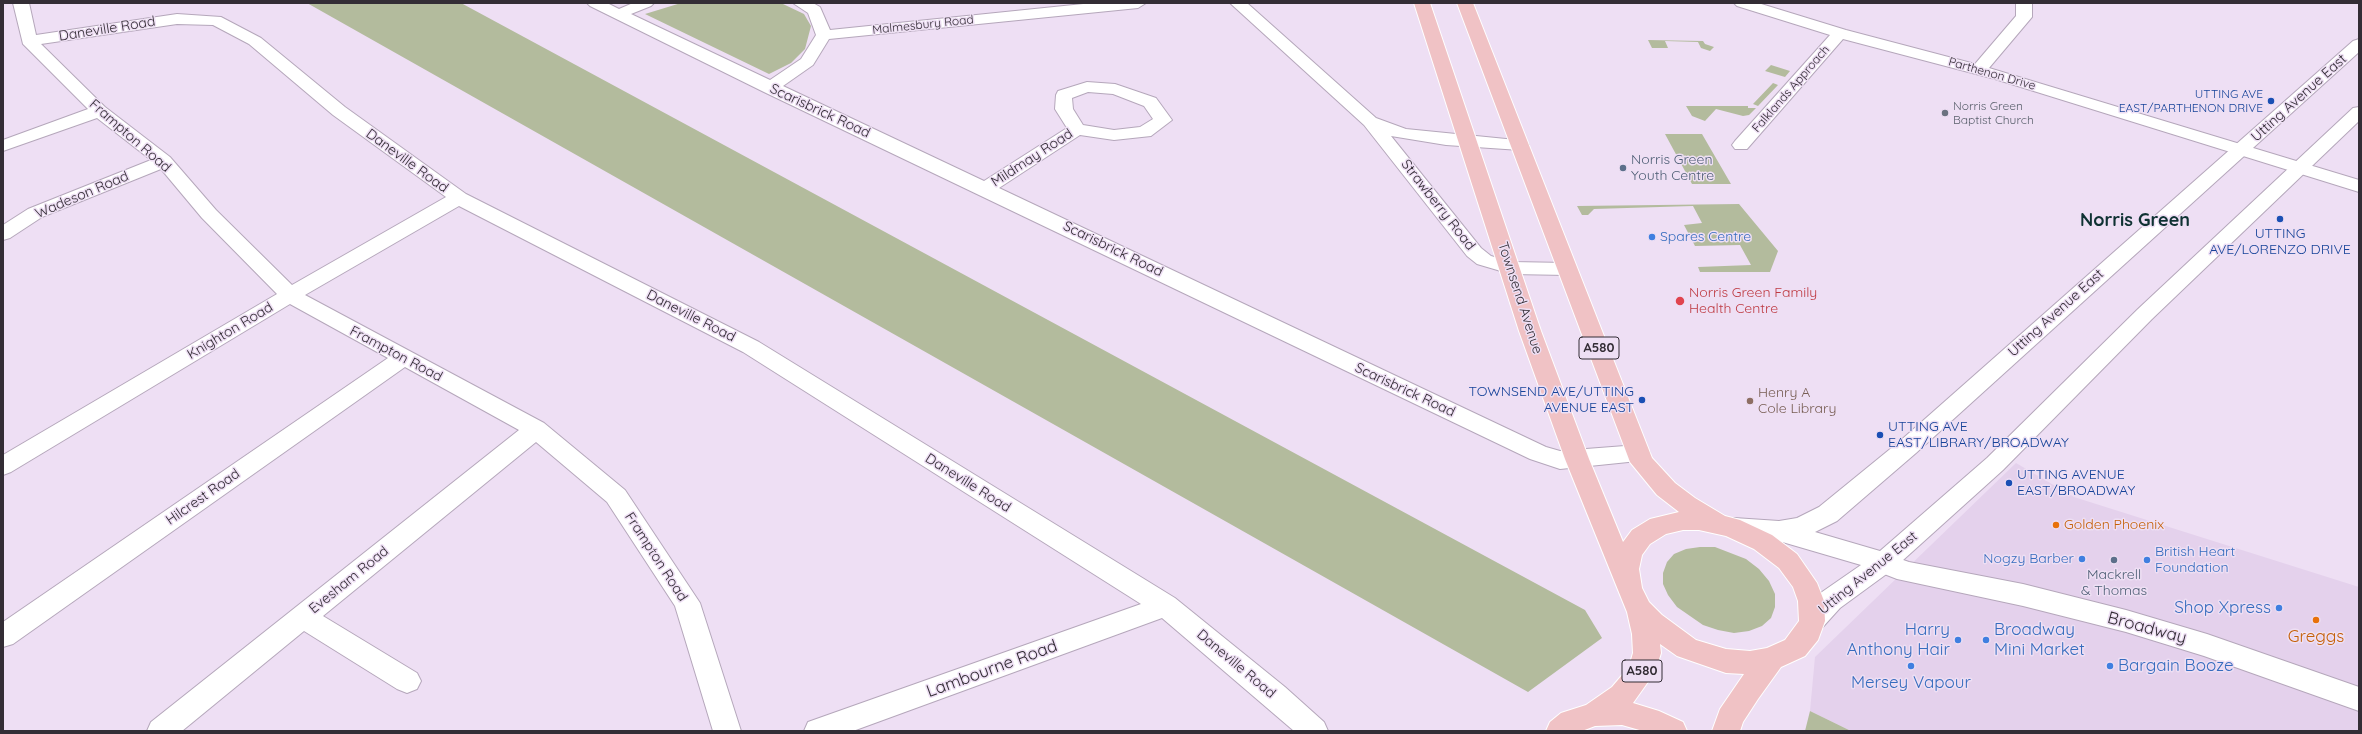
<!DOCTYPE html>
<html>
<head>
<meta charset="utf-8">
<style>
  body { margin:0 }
  #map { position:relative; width:2362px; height:734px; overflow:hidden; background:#eedff4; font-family:Quicksand,sans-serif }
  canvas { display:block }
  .frame { position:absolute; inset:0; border:4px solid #332d35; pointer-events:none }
</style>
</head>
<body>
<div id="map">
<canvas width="2362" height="734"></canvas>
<div class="frame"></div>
</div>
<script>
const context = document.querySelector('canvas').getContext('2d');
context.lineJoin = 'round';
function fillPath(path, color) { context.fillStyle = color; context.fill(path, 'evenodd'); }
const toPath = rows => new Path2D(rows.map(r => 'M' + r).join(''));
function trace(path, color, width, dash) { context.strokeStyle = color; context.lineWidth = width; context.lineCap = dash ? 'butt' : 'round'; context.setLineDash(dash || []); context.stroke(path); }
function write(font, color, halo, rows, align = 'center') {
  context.font = font + ' Quicksand,sans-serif'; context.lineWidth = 3; context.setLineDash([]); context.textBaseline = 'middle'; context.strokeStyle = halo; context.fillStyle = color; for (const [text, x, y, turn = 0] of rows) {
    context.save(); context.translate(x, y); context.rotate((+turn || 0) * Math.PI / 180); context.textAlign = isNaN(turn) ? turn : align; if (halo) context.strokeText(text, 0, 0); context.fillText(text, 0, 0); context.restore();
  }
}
fillPath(toPath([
  [2016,463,2074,497,2359,587,2359,731,1851,731,1810,711,1815,657]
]), '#e4d1ec');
fillPath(toPath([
  [307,3,461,3,1585,610,1602,638,1528,692],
  [681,3,783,4,804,14,811,26,805,49,791,63,769,74,645,14],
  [1648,40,1703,41,1705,44,1714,47,1710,51,1701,48,1698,42,1665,41,1668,48,1652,48],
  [1771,65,1790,71,1785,77,1765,71],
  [1773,83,1778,85,1758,106,1753,104],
  [1686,106,1748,106,1748,108,1756,108,1749,115,1743,116,1716,109,1705,121,1692,116],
  [1665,134,1702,134,1731,184,1692,184],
  [1739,204,1778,251,1770,272,1700,272,1698,267,1751,265,1740,245,1695,246,1684,225,1702,223,1693,206,1594,209,1588,215,1582,215,1577,206],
  [1700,547,1715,547,1746,559,1759,569,1769,581,1775,594,1775,607,1771,618,1762,626,1749,631,1734,633,1718,630,1703,625,1677,607,1668,595,1663,584,1663,573,1667,562,1674,554,1686,549],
  [1810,711,1851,731,1805,731]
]), '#b3bb9d');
const minor = toPath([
  [13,3,29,3,36,35,177,14,221,17,261,38,345,107,466,194,759,342,1175,598,1285,687,1324,722,1328,731,1294,731,1162,618,853,731,804,731,808,722,1141,604,743,352,459,206,305,295,544,423,625,490,700,603,741,731,713,731,675,606,607,502,536,442,323,616,417,673,421,681,417,689,407,693,397,689,304,631,182,731,147,731,151,722,519,430,405,367,13,644,3,647,3,622,388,358,290,304,11,472,3,475,3,455,277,294,202,218,161,169,42,217,10,238,3,240,3,225,28,209,151,160,97,118,3,151,3,140,88,109,23,44,13,3],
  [177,24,213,25,249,44,333,115,446,197,292,285,216,210,170,157,105,107,41,44,177,24],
  [587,3,607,3,619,9,633,3,654,3,651,6,631,14,770,80,801,59,816,35,808,13,793,3,813,3,820,7,830,30,1093,3,1146,3,1138,8,829,39,813,65,783,86,984,181,1067,128,1055,109,1056,95,1058,91,1087,82,1115,84,1156,98,1172,120,1151,136,1114,140,1080,135,999,188,1546,447,1560,451,1638,445,1646,447,1650,453,1646,459,1638,461,1560,469,1530,459,764,92,590,6,587,3],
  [1088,92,1113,94,1144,106,1153,119,1140,127,1114,130,1083,125,1073,109,1072,98,1088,92],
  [1734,3,1758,3,1846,30,1975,64,2016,16,2016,3,2032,3,2032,17,1989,68,2359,180,2359,192,1995,79,1843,39,1747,149,1735,149,1732,145,1735,141,1830,35,1737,6,1734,3],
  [1883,553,1909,562,2023,584,2126,610,2207,634,2359,687,2359,711,2204,656,2126,632,2023,606,1897,579,1874,570,1870,563,1874,556,1883,553]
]);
const tertiary = toPath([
  [2359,39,2359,52,1916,453,1837,521,1815,532,1880,551,1987,458,2138,309,2353,108,2359,107,2359,121,2152,319,2003,470,1892,570,1840,608,1821,629,1812,632,1803,629,1799,621,1803,613,1822,592,1861,565,1779,541,1734,538,1725,535,1721,528,1725,521,1734,518,1779,521,1797,518,1819,507,1900,441,2353,41,2359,39]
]);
const secondary = toPath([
  [1230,3,1247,3,1376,118,1406,129,1526,141,1529,145,1526,149,1520,150,1446,145,1391,136,1481,248,1491,256,1512,262,1567,263,1574,265,1577,269,1574,273,1567,275,1511,274,1477,264,1467,256,1364,125,1230,3]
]);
const primary = toPath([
  [1414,3,1430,3,1541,331,1589,459,1623,542,1632,530,1650,519,1679,512,1657,495,1630,462,1457,3,1473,3,1652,458,1675,483,1695,498,1725,516,1740,520,1772,535,1797,554,1817,583,1824,601,1825,621,1818,640,1805,656,1781,667,1758,699,1743,722,1740,731,1712,731,1720,709,1744,674,1726,673,1677,656,1660,644,1661,653,1655,672,1633,703,1659,711,1683,722,1687,731,1643,731,1622,725,1595,726,1582,731,1546,731,1550,722,1561,713,1586,705,1612,687,1629,667,1633,653,1632,634,1627,612,1565,459,1519,331,1414,3],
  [1683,530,1699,530,1726,536,1754,549,1779,568,1793,587,1798,601,1799,621,1785,640,1767,648,1750,651,1726,649,1696,640,1662,615,1649,602,1642,588,1639,569,1642,555,1650,544,1666,534,1683,530]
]);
trace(minor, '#b5a7bb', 2);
trace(tertiary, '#b5a7bb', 2);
trace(secondary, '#b5a7bb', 2);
trace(primary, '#fff', 2);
fillPath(minor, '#fff');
fillPath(tertiary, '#fff');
fillPath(secondary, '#fff');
fillPath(primary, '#f0c2c5');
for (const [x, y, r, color] of [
  [2271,101,4,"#1a4fb4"],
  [1945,113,4,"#6b7280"],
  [1623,168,4,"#5c6f8a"],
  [2280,219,4,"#1a4fb4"],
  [1652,237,4,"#3f7fe0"],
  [1680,301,5,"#e0444e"],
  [1642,400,4,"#1a4fb4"],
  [1750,401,4,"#8d6e63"],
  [1880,435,4,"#1a4fb4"],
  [2009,483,4,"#1a4fb4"],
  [2056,525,4,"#e8710a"],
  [2082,559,4,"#3f7fe0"],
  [2114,560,4,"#5c6f8a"],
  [2147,560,4,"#3f7fe0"],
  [2279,608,4,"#3f7fe0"],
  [2316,620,4,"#e8710a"],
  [1958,640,4,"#3f7fe0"],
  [1986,640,4,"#3f7fe0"],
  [1911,666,4,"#3f7fe0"],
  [2110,666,4,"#3f7fe0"]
]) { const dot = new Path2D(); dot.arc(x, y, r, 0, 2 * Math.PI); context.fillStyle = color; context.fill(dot); trace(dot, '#eedff4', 1.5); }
write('12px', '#332d35', '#eedff4', [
  ["Malmesbury Road",923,25,-6],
  ["Parthenon Drive",1992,74,16],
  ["Falklands Approach",1791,89,-49]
]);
write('12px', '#164399', '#eedff4', [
  ["UTTING AVE",2263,94],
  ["EAST/PARTHENON DRIVE",2263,108]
], 'right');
write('12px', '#5b616d', '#eedff4', [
  ["Norris Green",1953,106],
  ["Baptist Church",1953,120]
], 'left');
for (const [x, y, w] of [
  [1599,348,40],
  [1642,671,40]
]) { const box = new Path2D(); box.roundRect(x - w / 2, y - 11, w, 22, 3); context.fillStyle = '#eedff4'; context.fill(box); trace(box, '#332d35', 1); }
write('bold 13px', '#332d35', null, [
  ["A580",1599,348],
  ["A580",1642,671]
]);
write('14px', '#332d35', '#eedff4', [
  ["Daneville Road",107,29,-9],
  ["Utting Avenue East",2299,98,-42],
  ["Scarisbrick Road",820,111,25],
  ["Frampton Road",130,136,41],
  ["Mildmay Road",1032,158,-33],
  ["Daneville Road",407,161,36],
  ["Wadeson Road",82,195,-23],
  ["Strawberry Road",1438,205,52],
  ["Scarisbrick Road",1113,249,26],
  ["Townsend Avenue",1520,298,72],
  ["Utting Avenue East",2056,313,-42],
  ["Daneville Road",691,316,27],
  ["Knighton Road",230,331,-31],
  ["Frampton Road",396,354,28],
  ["Scarisbrick Road",1405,390,25],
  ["Daneville Road",968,483,32],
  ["Hilcrest Road",203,497,-35],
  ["Frampton Road",656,557,57],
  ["Utting Avenue East",1868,573,-39],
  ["Evesham Road",349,580,-39],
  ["Daneville Road",1236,664,40]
]);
write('14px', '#4e5e75', '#eedff4', [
  ["Norris Green",1631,160],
  ["Youth Centre",1631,176],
  ["Mackrell",2114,575,"center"],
  ["& Thomas",2114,591,"center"]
], 'left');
write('14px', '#164399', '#eedff4', [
  ["UTTING",2280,234,"center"],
  ["AVE/LORENZO DRIVE",2280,250,"center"],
  ["TOWNSEND AVE/UTTING",1634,392,"right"],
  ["AVENUE EAST",1634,408,"right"],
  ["UTTING AVE",1888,427],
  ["EAST/LIBRARY/BROADWAY",1888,443],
  ["UTTING AVENUE",2017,475],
  ["EAST/BROADWAY",2017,491]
], 'left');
write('14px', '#366cbe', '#eedff4', [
  ["Spares Centre",1660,237],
  ["British Heart",2155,552],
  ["Foundation",2155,568],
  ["Nogzy Barber",2074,559,"right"]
], 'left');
write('14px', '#be3a42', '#eedff4', [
  ["Norris Green Family",1689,293],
  ["Health Centre",1689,309]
], 'left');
write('14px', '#785e54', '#eedff4', [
  ["Henry A",1758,393],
  ["Cole Library",1758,409]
], 'left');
write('14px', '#c56008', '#eedff4', [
  ["Golden Phoenix",2064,525]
], 'left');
write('17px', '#366cbe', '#eedff4', [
  ["Shop Xpress",2271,608],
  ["Harry",1950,630],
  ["Anthony Hair",1950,650],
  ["Broadway",1994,630,"left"],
  ["Mini Market",1994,650,"left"],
  ["Bargain Booze",2118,666,"left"],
  ["Mersey Vapour",1911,683,"center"]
], 'right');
write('17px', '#332d35', '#eedff4', [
  ["Broadway",2147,628,15],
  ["Lambourne Road",992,669,-20]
]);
write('17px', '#c56008', '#eedff4', [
  ["Greggs",2316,637]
]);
write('bold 18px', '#0f3233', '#eedff4', [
  ["Norris Green",2135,221]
]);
</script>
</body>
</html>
